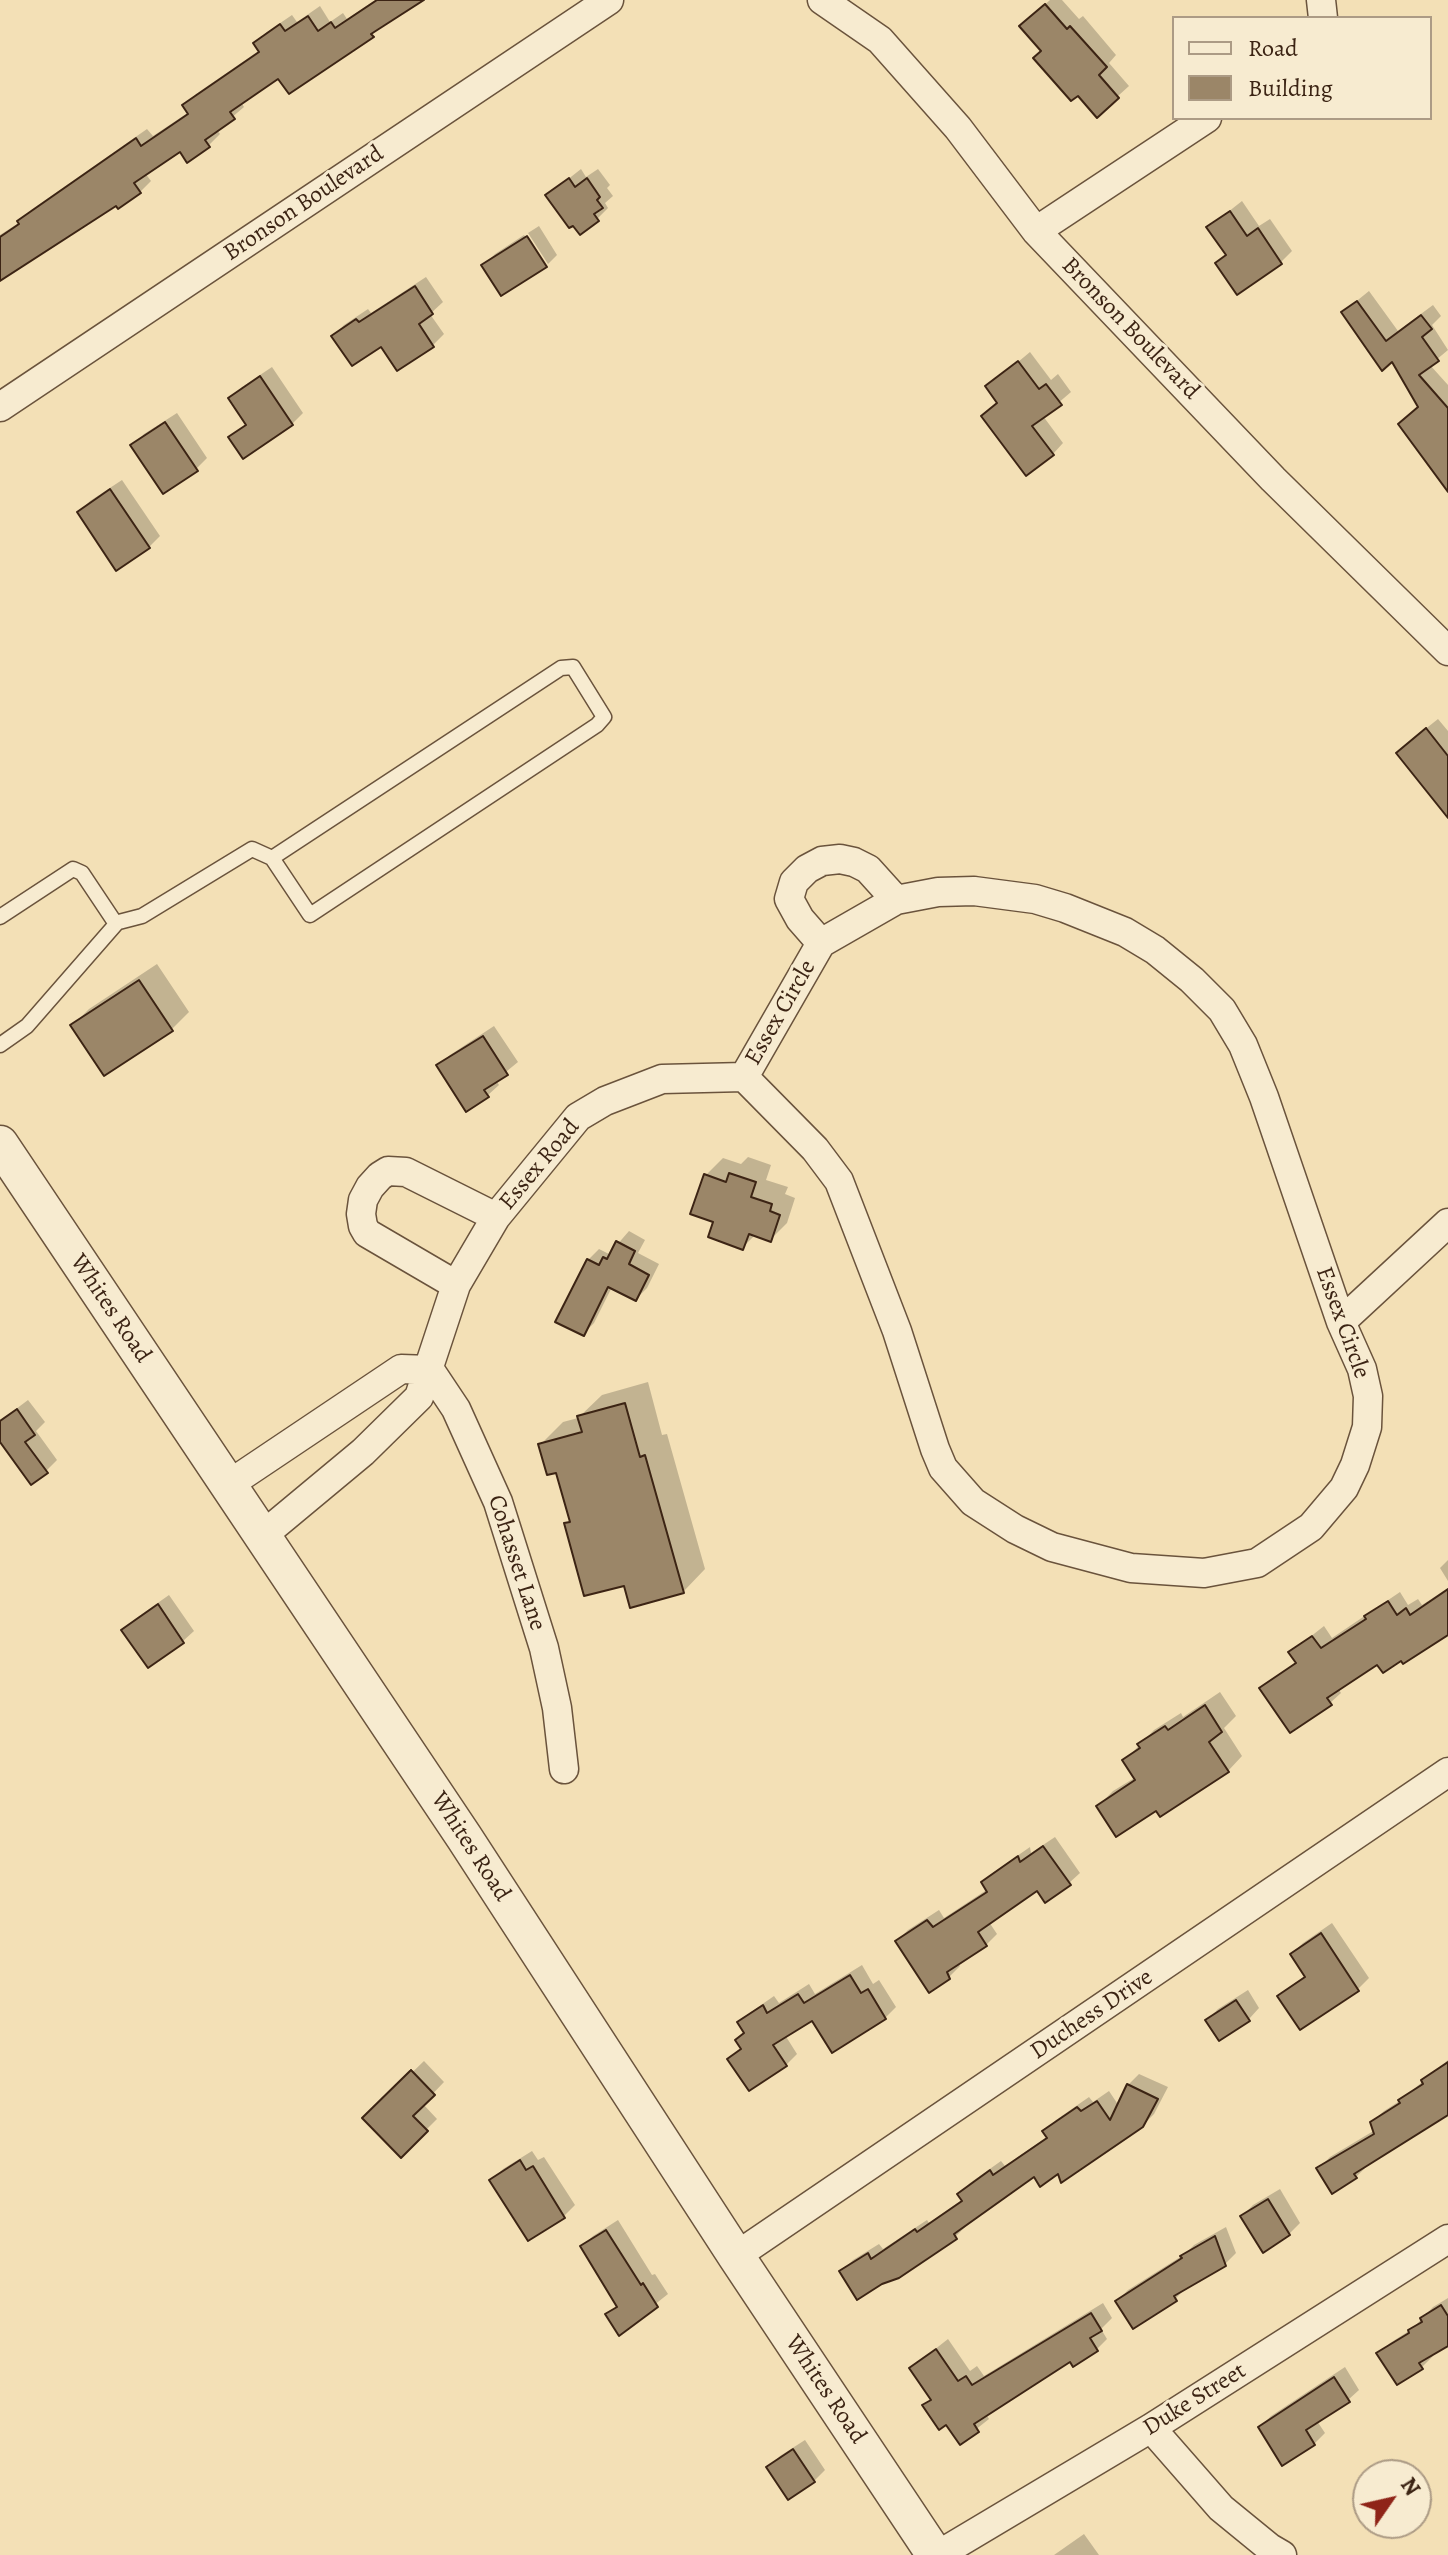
<!DOCTYPE html>
<html>
<head>
<meta charset="utf-8">
<style>
  body { margin:0 }
  #map { position:relative; width:1448px; height:2555px; overflow:hidden; background:#f3e0b6; font-family:Alegreya,serif }
  canvas { display:block }
  .legend { position:absolute; left:1172px; top:16px; width:260px; height:104px; box-sizing:border-box; background:#f7ebd0; border:2px solid #ac9b85; margin:0; padding:10px 14px; list-style:none; font-size:24px; color:#3c2414 }
  .legend li { display:flex; align-items:center; gap:16px; height:40px }
  .legend b { width:40px; border:2px solid #ac9b85 }
  .north { position:absolute; left:1352px; top:2459px; width:80px; height:80px; box-sizing:border-box; background:#f7ebd0; border:2px solid #ac9b85; border-radius:50%; rotate:56deg; font-size:22px; font-weight:700; line-height:32px; text-align:center; color:#3c2414 }
  .north::after { content:''; display:block; margin:auto; width:28px; height:36px; background:#8f2418; clip-path:polygon(50% 0,100% 100%,50% 72%,0 100%) }
</style>
</head>
<body>
<div id="map">
<canvas width="1448" height="2555"></canvas>
<ul class="legend">
<li><b style="height:10px;background:#f7ebd0"></b>Road</li>
<li><b style="height:22px;background:#9b8668"></b>Building</li>
</ul>
<div class="north">N</div>
</div>
<script>
const context = document.querySelector('canvas').getContext('2d');
context.lineJoin = 'round';
function fillPath(path, color) { context.fillStyle = color; context.fill(path, 'evenodd'); }
const toPath = rows => new Path2D(rows.map(r => 'M' + r).join(''));
function trace(path, color, width, dash) { context.strokeStyle = color; context.lineWidth = width; context.lineCap = dash ? 'butt' : 'round'; context.setLineDash(dash || []); context.stroke(path); }
function write(font, color, halo, rows, align = 'center') {
  context.font = font + ' Alegreya,serif'; context.lineWidth = 6; context.setLineDash([]); context.textBaseline = 'middle'; context.strokeStyle = halo; context.fillStyle = color; for (const [text, x, y, turn = 0] of rows) {
    context.save(); context.translate(x, y); context.rotate((+turn || 0) * Math.PI / 180); context.textAlign = isNaN(turn) ? turn : align; if (halo) context.strokeText(text, 0, 0); context.fillText(text, 0, 0); context.restore();
  }
}
fillPath(toPath([
  [375,0,420,0,383,24,372,35,279,76,241,102,244,107,217,130,220,134,209,145,188,160,180,149,145,173,151,181,140,192,116,203,0,279,0,235,20,222,31,210,147,129,153,136,189,112,185,105,196,94,260,50,256,43,267,32,292,15,297,22,320,6,330,22,343,13,347,19],
  [1050,0,1062,0,1079,19,1083,16,1116,55,1109,63,1129,86,1097,115,1043,51,1033,15],
  [581,169,586,177,598,169,610,185,607,188,613,196,605,203,608,208,597,219,548,195],
  [1242,201,1259,226,1270,219,1292,251,1281,262,1238,292,1217,263,1227,253,1209,227],
  [539,226,557,255,548,264,528,233],
  [524,235,544,266,484,265,495,254],
  [426,277,443,302,430,314,444,334,433,345,397,369,381,344,333,336,344,325,368,309,371,313],
  [1369,291,1398,331,1433,305,1441,316,1432,325,1448,350,1430,365,1448,385,1448,469,1419,407,1392,359,1343,312],
  [1030,352,1051,380,1058,374,1071,392,1043,416,1063,443,1053,454,984,416,999,402,988,387],
  [272,367,303,413,292,424,244,457,231,438,247,423,231,398,242,387],
  [177,413,207,458,196,469,133,445,144,434],
  [122,480,160,536,149,547,79,512,90,501],
  [1438,719,1448,731,1448,806,1409,742],
  [157,964,189,1012,172,1029,104,1073,73,1025,89,1009],
  [494,1026,518,1062,496,1080,499,1085,488,1095,439,1066,450,1055],
  [748,1157,771,1165,766,1180,788,1187,785,1194,795,1198,787,1223,770,1240,756,1234,743,1247,716,1221,706,1175,723,1158,741,1164],
  [629,1231,645,1240,638,1253,659,1264,647,1288,636,1299,612,1287,594,1323,583,1334,588,1260,599,1249,609,1254],
  [648,1382,662,1435,667,1434,705,1569,683,1592,625,1583,566,1524,571,1519,558,1470,540,1445,563,1422,578,1418,602,1395],
  [28,1400,45,1422,36,1431,57,1460,46,1471,0,1438,0,1421],
  [1448,1560,1448,1581,1440,1568],
  [1448,1588,1448,1627,1401,1658,1378,1662,1338,1688,1341,1693,1330,1703,1262,1688,1297,1661,1291,1652,1324,1626,1332,1638,1400,1592,1408,1605,1418,1599,1422,1605],
  [169,1595,194,1631,183,1641,124,1630,135,1619],
  [1220,1692,1236,1716,1224,1728,1242,1756,1228,1771,1157,1808,1098,1806,1113,1791,1136,1777,1125,1760,1154,1730,1181,1713,1183,1717],
  [1055,1837,1080,1873,1069,1883,1037,1888,989,1922,997,1934,986,1945,958,1963,960,1966,949,1977,897,1941,908,1930,939,1910,944,1918,988,1889,984,1883,994,1872,1030,1847,1031,1853],
  [1332,1923,1369,1978,1358,1989,1300,2027,1279,1996,1306,1975,1292,1954,1303,1943],
  [862,1965,873,1984,879,1980,896,2007,885,2018,813,2018,785,2035,797,2054,786,2065,729,2059,742,2047,745,2032,740,2023,751,2012,774,1996,779,2003,809,1984,815,1994],
  [1248,1990,1259,2008,1249,2019,1207,2020,1218,2009],
  [1448,2060,1448,2116,1446,2114,1367,2166,1356,2177,1319,2168,1330,2157,1375,2130,1372,2122,1384,2111,1401,2100],
  [424,2061,444,2082,423,2104,437,2119,401,2155,365,2118],
  [1139,2074,1168,2087,1154,2114,1142,2126,1060,2171,1034,2175,965,2224,966,2226,955,2237,842,2271,853,2260,879,2244,883,2249,927,2220,929,2223,963,2199,959,2194,970,2183,1001,2161,1005,2166,1048,2136,1045,2131,1056,2120,1089,2097,1093,2102,1109,2091,1119,2106,1128,2085],
  [532,2151,538,2160,544,2157,575,2205,564,2216,529,2239,492,2180,503,2169],
  [1280,2189,1300,2223,1289,2234,1263,2250,1242,2216,1253,2205],
  [618,2220,652,2275,655,2274,668,2294,619,2333,608,2315,618,2304,582,2246,593,2236],
  [1226,2227,1236,2253,1225,2264,1186,2288,1175,2299,1117,2301,1128,2290,1185,2254,1194,2245],
  [1448,2298,1448,2344,1431,2354,1433,2356,1422,2367,1379,2354,1390,2343,1412,2329,1433,2307],
  [1103,2303,1112,2318,1101,2329,1107,2339,1096,2350,1071,2359,986,2414,989,2419,960,2442,947,2423,925,2406,932,2398,911,2368,948,2339,970,2371,977,2366,984,2376],
  [1345,2367,1359,2390,1348,2400,1317,2421,1325,2433,1314,2444,1260,2427,1271,2416],
  [805,2440,825,2470,814,2481,769,2467,780,2456],
  [1084,2534,1099,2555,1054,2555]
]), '#0003');
const building = toPath([
  [377,0,424,0,371,34,374,37,289,94,278,79,230,112,235,119,205,140,210,147,187,163,180,152,134,183,141,193,118,209,116,206,0,281,0,237,19,224,17,221,136,138,141,146,188,114,182,105,259,52,253,43,280,24,285,31,308,16,318,31,331,22,335,28,377,0],
  [1045,4,1067,29,1070,26,1107,67,1099,75,1119,98,1097,118,1078,96,1071,101,1033,58,1041,51,1019,26,1045,4],
  [569,178,575,187,587,178,600,197,597,200,603,208,594,214,599,221,580,235,573,226,569,228,545,195,569,178],
  [1230,211,1247,236,1258,228,1282,264,1237,295,1215,263,1226,255,1206,227,1230,211],
  [527,236,547,267,501,296,481,265,527,236],
  [415,286,433,314,419,324,434,347,397,371,381,347,352,366,331,336,356,319,359,322,415,286],
  [1357,301,1386,341,1421,315,1432,329,1422,337,1439,361,1419,375,1448,408,1448,492,1398,424,1418,407,1392,362,1382,371,1341,312,1357,301],
  [1018,361,1039,389,1046,384,1062,405,1032,426,1054,455,1026,476,981,416,997,403,985,386,1018,361],
  [260,376,293,425,243,459,228,437,246,425,228,398,260,376],
  [165,422,198,471,163,494,130,445,165,422],
  [110,489,150,548,116,571,77,512,110,489],
  [1426,728,1448,756,1448,818,1396,753,1426,728],
  [139,980,173,1031,104,1076,70,1025,139,980],
  [483,1036,508,1075,484,1090,489,1097,466,1112,436,1065,483,1036],
  [729,1173,756,1182,751,1197,772,1204,770,1211,780,1215,771,1242,749,1234,743,1250,708,1237,713,1222,690,1214,704,1174,726,1182,729,1173],
  [616,1241,635,1251,629,1264,649,1275,636,1301,608,1287,584,1336,555,1322,587,1259,599,1265,603,1257,607,1259,616,1241],
  [625,1403,640,1457,645,1455,684,1593,630,1608,624,1586,584,1596,564,1523,570,1522,556,1473,547,1475,538,1444,582,1432,577,1416,625,1403],
  [17,1409,35,1435,25,1442,48,1473,31,1485,0,1442,0,1421,17,1409],
  [1448,1589,1448,1635,1403,1664,1401,1661,1383,1673,1377,1665,1327,1698,1332,1705,1290,1733,1259,1688,1296,1663,1288,1652,1312,1636,1321,1648,1366,1619,1364,1616,1388,1601,1397,1615,1406,1608,1410,1615,1448,1589],
  [158,1604,184,1643,148,1668,121,1630,158,1604],
  [1205,1705,1222,1732,1209,1742,1229,1772,1160,1817,1156,1811,1116,1837,1096,1806,1135,1780,1122,1760,1140,1748,1137,1744,1165,1726,1168,1730,1205,1705],
  [1043,1846,1071,1885,1045,1903,1037,1891,978,1932,987,1946,947,1972,950,1979,929,1993,895,1941,927,1920,933,1927,987,1892,981,1882,1018,1856,1020,1862,1043,1846],
  [1321,1933,1359,1991,1300,2030,1277,1996,1305,1977,1290,1954,1321,1933],
  [850,1975,861,1993,868,1989,886,2019,832,2053,812,2021,773,2045,787,2066,749,2091,727,2059,741,2049,735,2040,744,2033,737,2022,763,2005,767,2013,798,1994,804,2003,850,1975],
  [1236,2000,1250,2021,1219,2041,1205,2020,1236,2000],
  [1448,2062,1448,2115,1354,2174,1357,2178,1332,2194,1316,2168,1374,2134,1370,2122,1400,2103,1398,2100,1423,2084,1421,2080,1448,2062],
  [411,2070,435,2095,413,2116,428,2131,401,2158,362,2118,411,2070],
  [1127,2084,1158,2099,1143,2127,1061,2183,1058,2174,1040,2187,1034,2177,954,2234,957,2239,899,2278,882,2284,857,2300,839,2271,868,2253,871,2259,915,2229,917,2232,962,2201,957,2194,990,2170,993,2175,1047,2138,1042,2131,1077,2107,1081,2111,1097,2101,1110,2120,1127,2084],
  [520,2160,526,2170,533,2166,565,2218,528,2241,489,2180,520,2160],
  [1268,2199,1290,2235,1263,2253,1240,2216,1268,2199],
  [606,2230,641,2285,643,2283,658,2307,619,2336,605,2314,617,2307,580,2246,606,2230],
  [1215,2236,1226,2266,1174,2296,1177,2301,1133,2329,1115,2301,1182,2258,1180,2256,1215,2236],
  [1441,2305,1448,2316,1448,2346,1419,2363,1423,2369,1397,2385,1376,2353,1409,2333,1408,2330,1422,2322,1420,2318,1441,2305],
  [1091,2313,1102,2331,1090,2338,1098,2351,1073,2367,1070,2362,974,2424,979,2432,960,2445,946,2425,939,2430,922,2405,931,2400,909,2368,936,2349,958,2381,966,2376,972,2385,1091,2313],
  [1334,2377,1350,2402,1306,2430,1315,2445,1282,2466,1258,2427,1334,2377],
  [793,2449,815,2482,788,2500,766,2467,793,2449]
]);
fillPath(building, '#9b8668');
trace(building, '#3c2414', 2);
const service = toPath([
  [0,917,73,869,82,873,116,924,27,1026,0,1045],
  [115,923,142,916,252,849,272,858,310,915,597,725,604,717,573,667,561,668,272,858]
]);
const minor = toPath([
  [822,0,880,40,958,128,1036,231,1273,479,1448,651],
  [1321,0,1323,18],
  [1036,231,1207,118],
  [0,407,609,0],
  [974,891,1035,899,1065,908,1125,932,1155,950,1192,980,1222,1010,1243,1045,1264,1097,1341,1322,1362,1369,1368,1396,1367,1427,1355,1465,1344,1488,1311,1527,1257,1563,1204,1573,1131,1568,1052,1547,1015,1529,973,1502,943,1468,935,1449,897,1331,839,1181,815,1149,744,1077,821,943,896,900,938,892,974,891],
  [821,943,800,919,789,899,794,882,807,869,822,861,840,859,854,862,868,869,896,900],
  [456,1285,367,1233,363,1226,361,1214,363,1200,370,1187,380,1176,388,1171,406,1172,496,1217],
  [1341,1322,1448,1223],
  [430,1370,456,1409,498,1502,544,1648,557,1708,564,1769],
  [228,1485,401,1369,430,1370],
  [262,1536,363,1452,419,1397,456,1285,496,1217,578,1117,605,1101,662,1079,744,1077],
  [736,2256,1448,1772],
  [1151,2428,1221,2508,1270,2548,1282,2555],
  [938,2555,1151,2428,1448,2239]
]);
const tertiary = toPath([
  [0,1144,464,1837,736,2256,935,2555]
]);
trace(service, '#6a533c', 17);
trace(minor, '#6a533c', 31);
trace(tertiary, '#6a533c', 39);
trace(service, '#f7ebd0', 14);
trace(minor, '#f7ebd0', 28);
trace(tertiary, '#f7ebd0', 36);
write('24px', '#3c2414', '#f7ebd0', [
  ["Bronson Boulevard",304,204,-34],
  ["Bronson Boulevard",1130,329,46],
  ["Essex Circle",781,1013,-60],
  ["Essex Road",540,1165,-50],
  ["Whites Road",110,1309,56],
  ["Essex Circle",1342,1323,70],
  ["Cohasset Lane",516,1563,72],
  ["Whites Road",470,1847,57],
  ["Duchess Drive",1092,2015,-34],
  ["Whites Road",825,2390,56],
  ["Duke Street",1195,2400,-32]
]);
</script>
</body>
</html>
